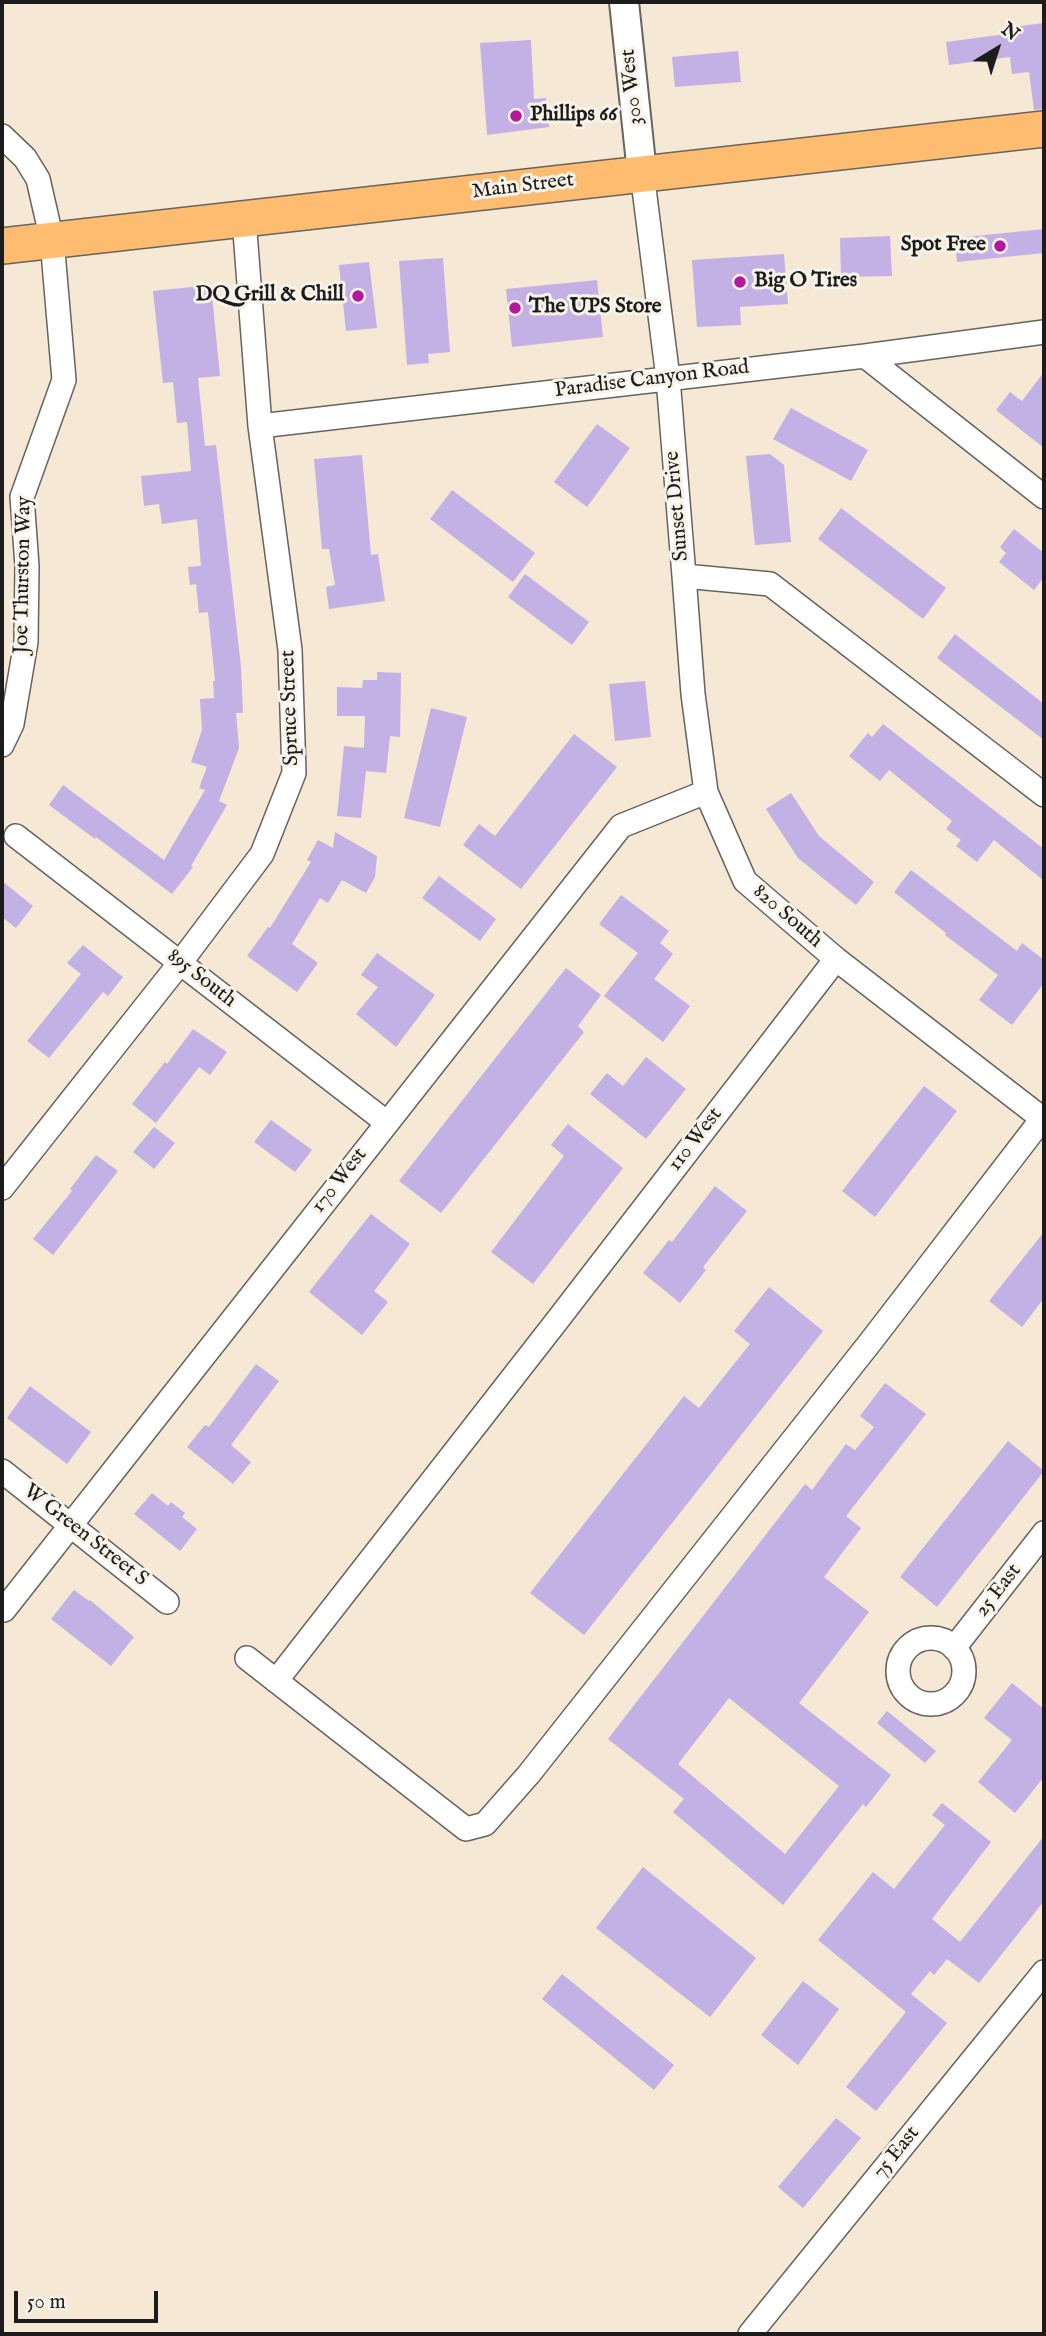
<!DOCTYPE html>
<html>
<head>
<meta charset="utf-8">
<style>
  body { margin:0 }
  #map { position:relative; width:1046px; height:2336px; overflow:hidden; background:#f5e8d5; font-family:"IM FELL English",serif }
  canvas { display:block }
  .frame { position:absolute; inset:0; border:4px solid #1c1c1c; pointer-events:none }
  .north { position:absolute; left:962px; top:14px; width:70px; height:70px; -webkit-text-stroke:5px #f7f3e8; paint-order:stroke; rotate:38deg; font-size:19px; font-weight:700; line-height:28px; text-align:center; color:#1c1c1c }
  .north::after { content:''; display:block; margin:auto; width:24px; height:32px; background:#1c1c1c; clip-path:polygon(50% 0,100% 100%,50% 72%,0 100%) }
  .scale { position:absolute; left:14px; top:2291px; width:144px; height:32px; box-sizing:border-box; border:4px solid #1c1c1c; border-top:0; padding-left:9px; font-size:21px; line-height:24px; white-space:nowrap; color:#1c1c1c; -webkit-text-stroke:5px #f7f3e8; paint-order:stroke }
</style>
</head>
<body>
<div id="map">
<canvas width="1046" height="2336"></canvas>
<div class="frame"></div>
<div class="north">N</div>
<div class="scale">50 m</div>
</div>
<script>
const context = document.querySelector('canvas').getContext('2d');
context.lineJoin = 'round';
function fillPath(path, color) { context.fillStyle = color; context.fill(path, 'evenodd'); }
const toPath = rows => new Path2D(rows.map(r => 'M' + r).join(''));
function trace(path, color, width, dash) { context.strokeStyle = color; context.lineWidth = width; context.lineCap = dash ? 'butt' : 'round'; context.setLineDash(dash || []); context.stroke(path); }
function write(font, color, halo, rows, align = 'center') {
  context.font = font + ' "IM FELL English",serif'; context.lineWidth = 6; context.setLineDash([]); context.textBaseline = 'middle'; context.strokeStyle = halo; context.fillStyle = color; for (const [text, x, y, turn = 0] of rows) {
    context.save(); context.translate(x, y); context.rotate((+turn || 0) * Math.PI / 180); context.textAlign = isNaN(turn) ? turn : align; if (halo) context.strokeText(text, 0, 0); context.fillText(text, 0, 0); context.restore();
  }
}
fillPath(toPath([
  [1044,23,1044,109,1034,110,1029,72,1012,74,1010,57,949,65,946,42,1006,34,1005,28],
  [531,40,534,99,546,98,549,127,487,135,480,43],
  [738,51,741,82,675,87,672,57],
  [1044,229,1044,253,957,262,955,238],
  [890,236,892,276,841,277,840,238],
  [784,254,788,304,740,307,741,325,697,327,692,260],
  [443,258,450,352,428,354,429,363,407,365,399,261],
  [369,262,377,328,346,331,339,265],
  [597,280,603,337,512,347,506,289],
  [211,285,220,376,198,378,205,446,216,445,241,667,243,713,236,713,239,748,219,801,227,805,191,866,193,867,172,894,96,837,95,839,49,805,63,785,164,860,205,790,199,788,207,767,191,762,202,730,200,699,214,698,213,681,215,681,208,612,199,613,196,584,190,585,188,567,201,566,197,519,162,524,159,504,144,506,141,476,191,471,187,422,177,423,173,382,163,383,153,291],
  [1044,372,1044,448,996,410,1010,392,1022,401],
  [791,408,868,450,851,481,773,439],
  [597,424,630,448,587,507,554,482],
  [770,454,784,465,791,542,755,545,746,456],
  [362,455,371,555,378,554,385,601,329,609,326,587,335,585,329,549,322,549,314,459],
  [452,490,535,553,513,582,430,519],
  [841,508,946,588,923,619,818,539],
  [1014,529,1044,553,1044,577,1034,590,999,562,1006,553,1000,547],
  [525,574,589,622,572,645,508,597],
  [955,634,1044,704,1044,740,937,658],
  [377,672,401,673,400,737,390,736,386,773,366,771,361,818,337,816,344,746,364,748,365,716,337,716,337,687,362,688,363,680,377,680],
  [645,681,651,737,615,741,609,684],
  [431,708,467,717,440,827,404,818],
  [883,724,1044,849,1044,881,994,840,977,862,956,846,961,840,946,829,952,821,889,770,880,781,849,756,868,733,872,737],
  [574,734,617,767,521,889,463,845,479,824,495,836],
  [791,793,819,836,874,882,856,905,798,858,766,809],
  [335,832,377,856,375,877,366,893,342,880,328,903,320,898,292,944,318,963,297,992,247,956,268,927,270,928,311,862,307,860,318,840,333,848],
  [911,870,1017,951,1022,943,1044,960,1044,983,1012,1025,979,1000,998,975,945,935,946,933,894,892],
  [439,876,496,919,480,941,422,898],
  [2,881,33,906,16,928,2,917],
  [621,895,669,931,660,943,673,954,654,979,690,1006,663,1042,604,996,638,953,599,924],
  [83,945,123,977,108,996,103,992,49,1058,27,1041,81,974,67,963],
  [377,953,435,995,396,1047,356,1014,378,987,361,975],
  [566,968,601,995,578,1026,584,1032,441,1213,399,1181],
  [193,1029,227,1052,210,1075,199,1067,156,1123,132,1104,165,1062,167,1064],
  [646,1057,686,1089,646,1139,590,1094,607,1073,623,1086],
  [924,1086,957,1111,875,1217,842,1191],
  [271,1120,312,1150,295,1172,254,1142],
  [568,1124,623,1168,533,1284,491,1252,564,1156,551,1145],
  [154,1127,175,1143,154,1169,133,1152],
  [96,1155,118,1171,53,1255,33,1239,72,1191,70,1189],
  [715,1186,747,1211,703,1267,706,1270,680,1303,643,1273,669,1240,672,1242],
  [371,1214,410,1244,374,1291,388,1302,362,1335,309,1292],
  [1044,1232,1044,1298,1022,1327,989,1301],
  [769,1287,823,1331,584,1635,530,1593,684,1396,699,1408,750,1344,734,1331],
  [256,1364,279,1381,231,1445,251,1462,233,1484,187,1447,205,1425,209,1427],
  [885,1383,926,1414,846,1516,861,1528,824,1577,869,1612,799,1703,891,1775,866,1807,863,1804,783,1905,673,1812,684,1799,608,1739,805,1484,812,1490,846,1444,855,1450,874,1427,860,1416],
  [729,1698,839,1786,785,1854,678,1764],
  [30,1386,91,1432,67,1464,7,1418],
  [1008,1441,1044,1471,937,1607,900,1577],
  [152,1493,168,1506,171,1502,185,1513,182,1517,197,1529,180,1551,134,1514],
  [74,1590,89,1601,90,1600,134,1637,111,1666,51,1619],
  [1012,1683,1044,1709,1044,1777,1015,1813,978,1782,1012,1740,984,1718],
  [887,1711,936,1751,925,1763,877,1723],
  [942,1803,991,1842,932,1919,960,1942,1044,1836,1044,1901,979,1983,947,1959,934,1975,930,1971,911,1994,947,2023,876,2111,846,2087,906,2012,818,1940,873,1872,894,1889,945,1825,932,1815],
  [643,1867,756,1958,710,2017,596,1928],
  [562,1974,674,2065,654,2090,542,1999],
  [803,1981,839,2009,798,2065,761,2035],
  [836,2118,861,2138,803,2208,778,2187]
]), '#c3b0e4');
const minor = toPath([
  [2,136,25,158,38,179,52,240,64,380,22,497,27,566,26,642,12,724,2,745],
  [642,173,668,378,684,576,770,584,1044,795],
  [865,356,1044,497],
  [260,426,865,356,1044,332],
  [684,576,693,694,706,792,745,881,836,959,1044,1120],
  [16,836,386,1122],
  [2,1188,180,963,262,854,294,773,290,650,260,426,244,219],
  [2,1471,167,1602],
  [4,1610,621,826,706,792],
  '898 1671a33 33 0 1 1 66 0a33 33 0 1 1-66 0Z',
  [954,1648,1044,1533],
  [247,1658,466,1829,485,1824,529,1774,872,1340,1042,1119],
  [276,1681,556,1322,836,959],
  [750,2334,1044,1972]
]);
const tertiary = toPath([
  [624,2,642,173]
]);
const primary = toPath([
  [2,246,1044,129]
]);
trace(minor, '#68635d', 26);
trace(tertiary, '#68635d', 32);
trace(primary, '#68635d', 38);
trace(minor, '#fff', 23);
trace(tertiary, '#fff', 28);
trace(primary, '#fdbc70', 35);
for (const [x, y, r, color] of [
  [516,116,7,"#b5179e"],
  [1000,246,7,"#b5179e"],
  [740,282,7,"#b5179e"],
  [358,296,7,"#b5179e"],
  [515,308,7,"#b5179e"]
]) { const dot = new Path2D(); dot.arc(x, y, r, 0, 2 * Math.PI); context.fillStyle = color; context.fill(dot); trace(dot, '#f7f3e8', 2.5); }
write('21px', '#1c1c1c', '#f7f3e8', [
  ["300 West",633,87,-96],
  ["Main Street",523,187,-7],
  ["Paradise Canyon Road",652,380,-7],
  ["Sunset Drive",678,506,-95],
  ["Joe Thurston Way",24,575,-89],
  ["Spruce Street",291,708,-92],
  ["820 South",787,917,41],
  ["895 South",201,979,38],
  ["110 West",696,1140,-52],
  ["170 West",340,1181,-52],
  ["W Green Street S",85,1536,38],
  ["25 East",999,1591,-52],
  ["75 East",897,2153,-51]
]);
write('bold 21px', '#1c1c1c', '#f7f3e8', [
  ["Phillips 66",530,116],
  ["Spot Free",986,246,"right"],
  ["Big O Tires",754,282],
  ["DQ Grill & Chill",344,296,"right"],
  ["The UPS Store",529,308]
], 'left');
</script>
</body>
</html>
